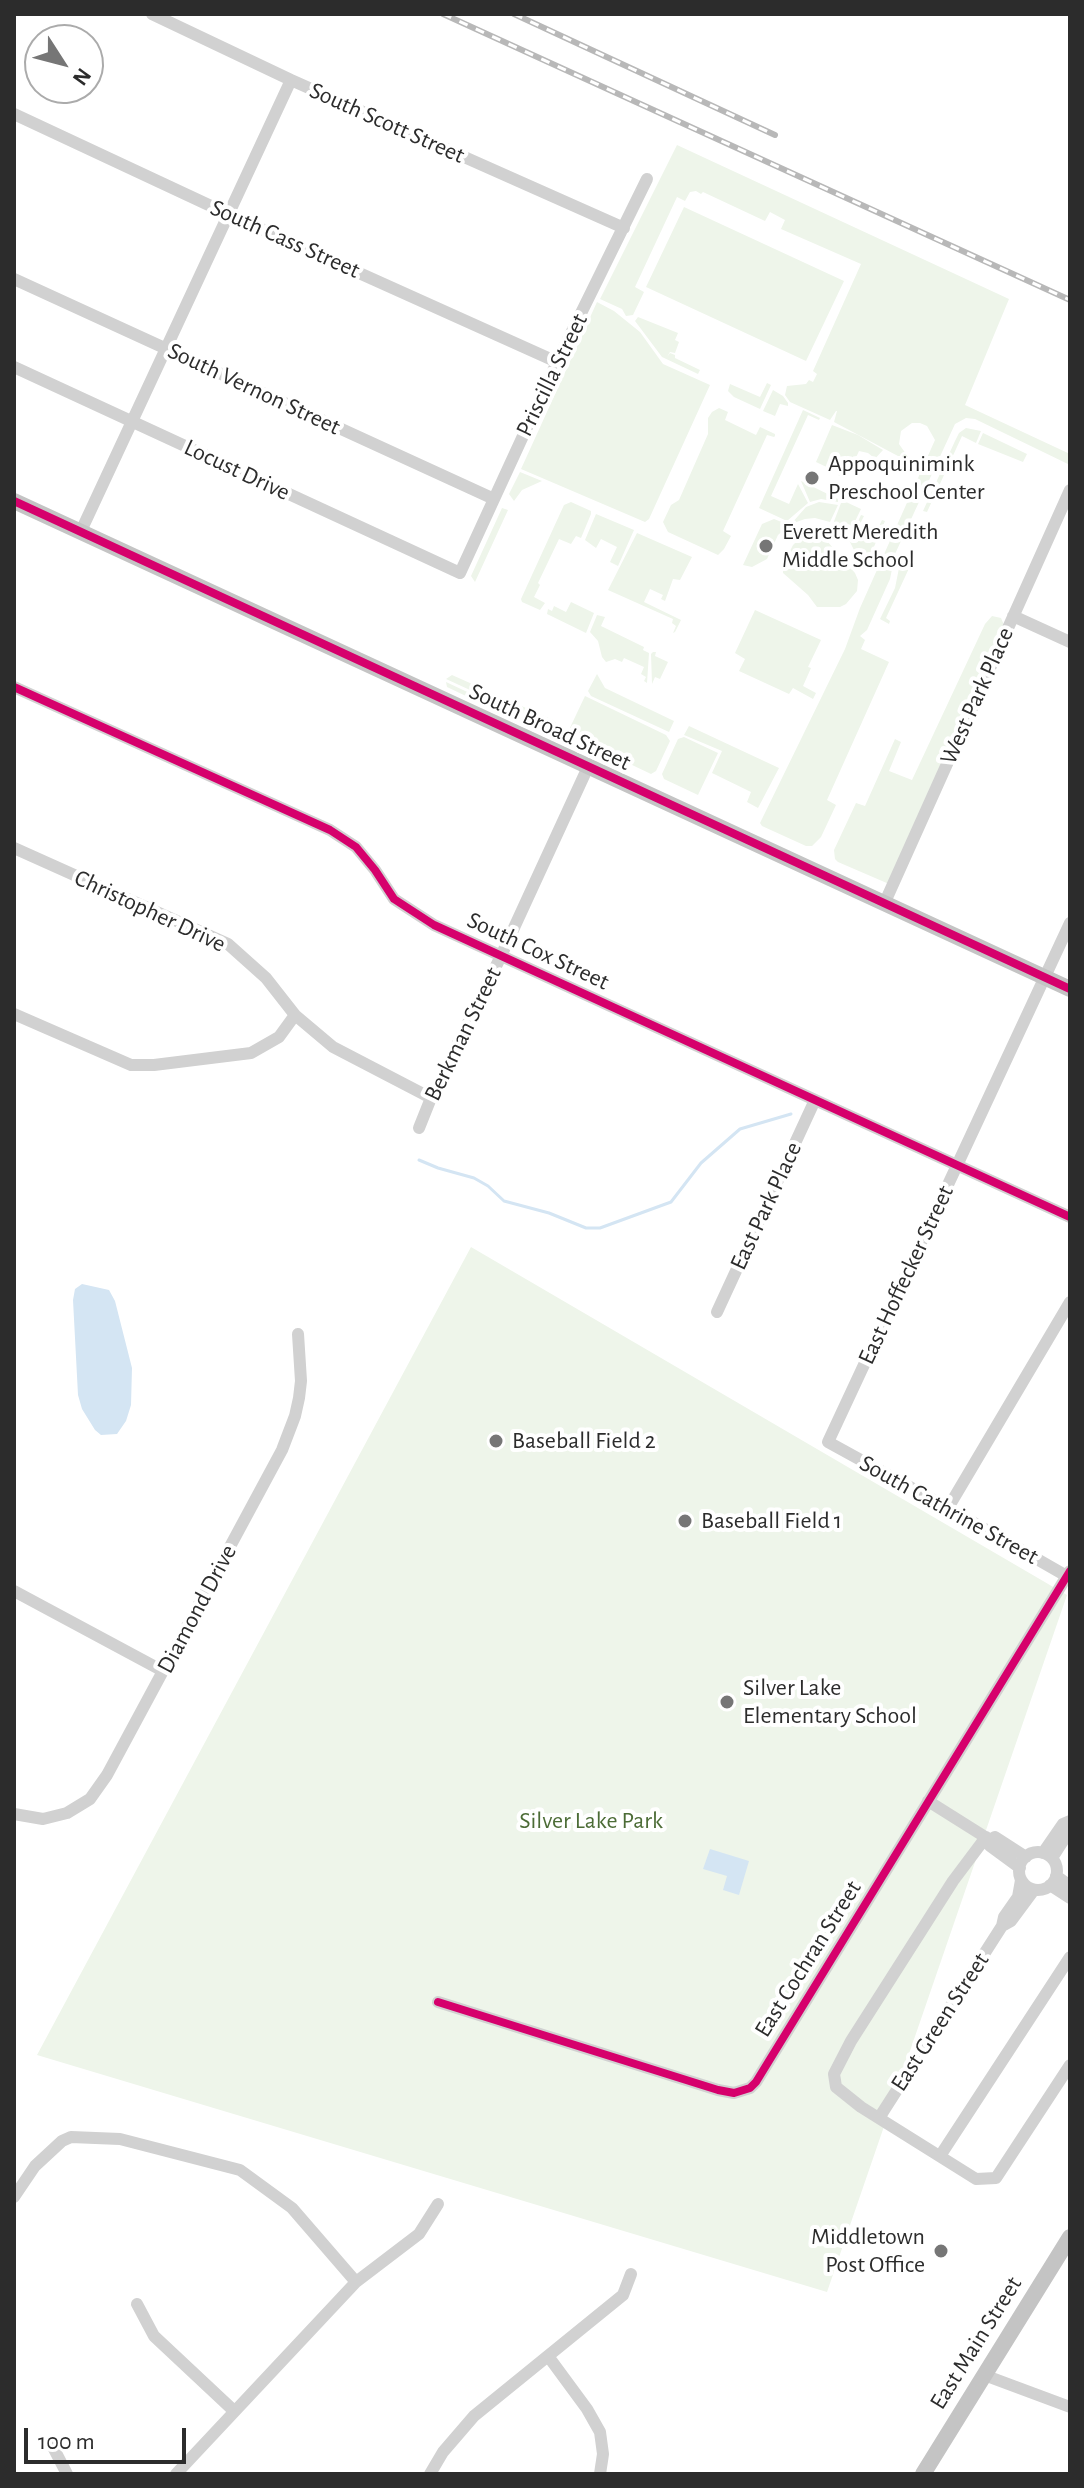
<!DOCTYPE html>
<html>
<head>
<meta charset="utf-8">
<style>
  body { margin:0 }
  #map { position:relative; width:1084px; height:2488px; overflow:hidden; background:#fff; font-family:"Alegreya Sans",sans-serif }
  canvas { display:block }
  .frame { position:absolute; inset:0; border:16px solid #2c2c2c; pointer-events:none }
  .north { position:absolute; left:24px; top:24px; width:80px; height:80px; box-sizing:border-box; background:#fff; border:2px solid #ababab; border-radius:50%; rotate:126deg; font-size:22px; font-weight:700; line-height:32px; text-align:center; color:#2c2c2c }
  .north::after { content:''; display:block; margin:auto; width:28px; height:36px; background:#767676; clip-path:polygon(50% 0,100% 100%,50% 72%,0 100%) }
  .scale { position:absolute; left:24px; top:2428px; width:162px; height:36px; box-sizing:border-box; border:4px solid #2c2c2c; border-top:0; padding-left:10px; font-size:24px; line-height:28px; white-space:nowrap; color:#2c2c2c; -webkit-text-stroke:6px #fff; paint-order:stroke }
</style>
</head>
<body>
<div id="map">
<canvas width="1084" height="2488"></canvas>
<div class="frame"></div>
<div class="north">N</div>
<div class="scale">100 m</div>
</div>
<script>
const context = document.querySelector('canvas').getContext('2d');
context.lineJoin = 'round';
function fillPath(path, color) { context.fillStyle = color; context.fill(path, 'evenodd'); }
const toPath = rows => new Path2D(rows.map(r => 'M' + r).join(''));
function trace(path, color, width, dash) { context.strokeStyle = color; context.lineWidth = width; context.lineCap = dash ? 'butt' : 'round'; context.setLineDash(dash || []); context.stroke(path); }
function write(font, color, halo, rows, align = 'center') {
  context.font = font + ' "Alegreya Sans",sans-serif'; context.lineWidth = 8; context.setLineDash([]); context.textBaseline = 'middle'; context.strokeStyle = halo; context.fillStyle = color; for (const [text, x, y, turn = 0] of rows) {
    context.save(); context.translate(x, y); context.rotate((+turn || 0) * Math.PI / 180); context.textAlign = isNaN(turn) ? turn : align; if (halo) context.strokeText(text, 0, 0); context.fillText(text, 0, 0); context.restore();
  }
}
fillPath(toPath([
  [677,145,1009,299,965,405,1070,454,1070,465,975,419,966,418,955,424,895,554,890,579,867,630,860,636,865,640,861,649,889,662,827,800,836,805,821,837,812,846,806,846,762,826,760,823,845,649,860,608,935,440,927,426,920,423,912,423,901,431,899,444,913,464,834,422,837,411,836,411,830,420,790,402,785,395,787,386,806,384,809,380,813,382,817,374,813,371,861,264,781,229,785,220,770,212,765,221,703,192,701,194,696,191,690,192,685,201,677,197,635,287,644,292,633,315,626,316,622,309,600,299],
  [684,207,844,281,806,361,646,287],
  [597,302,614,311,640,332,663,364,710,385,649,519,645,522,521,469],
  [638,317,678,333,675,340,679,342,675,353,670,352,667,357,670,353,675,355,675,358,700,370,698,374,662,357,635,321],
  [767,383,771,385,760,409,734,397,728,391,730,384,760,397],
  [773,390,783,396,788,403,788,406,780,404,775,416,763,411],
  [719,408,728,412,725,420,756,435,760,427,775,434,775,436,774,437,767,435,723,531,731,536,724,549,718,555,668,532,663,522,671,505,679,500,708,434,708,418,712,412],
  [803,410,820,418,819,420,808,415,771,496,789,504,798,484,808,503,787,521,759,508],
  [832,425,858,435,883,450,873,461,873,457,868,453,859,451,846,479,838,475,839,473,816,462],
  [966,428,981,431,976,443,962,436,927,512,923,511,955,441,959,433],
  [983,433,1027,454,1023,462,978,444],
  [520,472,542,481,522,490,514,501,509,494],
  [801,481,838,499,838,502,821,499,810,502],
  [571,502,591,511,591,514,581,538,576,536,571,544,559,539,538,583,540,585,534,597,545,603,540,610,522,602,521,599,564,505],
  [819,502,838,505,830,522,815,518,805,519,791,524,806,507],
  [846,502,861,509,847,538,833,524,841,503],
  [502,508,508,510,475,582,471,576],
  [596,514,634,530,618,566,610,562,617,547,601,539,596,548,585,540],
  [861,515,864,516,855,534,872,541,882,520,885,521,870,556,861,559,855,552,849,540],
  [774,519,784,523,786,528,778,535,767,559,752,567,743,565,762,524],
  [637,533,692,557,680,580,673,579,665,601,661,599,663,595,650,589,644,602,681,620,675,632,673,633,676,626,672,623,673,619,608,590],
  [811,535,818,536,827,541,855,573,858,580,857,591,846,604,840,607,817,607,808,595,783,573,783,565,793,545,800,538],
  [901,558,917,564,911,564,886,618,890,621,889,624,880,619,895,588],
  [571,602,594,613,586,633,547,614,548,609,552,611,554,606,566,612],
  [755,610,821,640,808,667,811,668,803,686,816,693,813,699,793,688,789,694,739,671,745,659,735,653],
  [597,615,605,617,601,626,644,647,643,650,649,653,647,683,644,681,646,677,641,674,644,667,624,658,622,662,615,659,606,662,602,657,598,641,590,632],
  [992,616,1001,618,1004,625,889,884,838,862,835,859,834,850,856,803,865,806,895,739,901,742,889,771,912,780,985,624],
  [653,652,656,652,655,656,668,662,660,679,655,677,652,684,651,654],
  [597,674,605,688,674,721,669,732,591,696,588,691],
  [452,675,553,720,557,724,555,729,446,679],
  [446,682,544,728,552,732,546,734,447,687],
  [585,696,666,735,670,741,656,771,651,774,567,734],
  [689,726,779,768,758,808,747,802,751,792,712,773,722,751,684,735],
  [684,737,718,753,698,795,664,779,662,774,678,739],
  [471,1247,1067,1595,827,2292,37,2055]
]), '#eef5ea');
fillPath(toPath([
  [82,1284,109,1290,115,1301,132,1368,131,1405,126,1421,117,1434,101,1435,95,1430,82,1409,78,1395,73,1300,75,1289],
  [710,1849,749,1861,739,1895,723,1890,727,1876,703,1869]
]), '#d4e5f3');
trace(toPath([
  [419,1160,438,1168,474,1178,488,1186,504,1201,549,1213,586,1228,600,1228,671,1202,701,1163,740,1129,791,1114]
]), '#d4e5f3', 3);
trace(toPath([
  [152,14,291,80,624,228],
  [14,114,228,214,557,362],
  [14,279,494,499],
  [14,367,460,573,557,362,647,179],
  [81,531,291,80],
  [1013,616,1070,642],
  [14,687,330,830,356,847,375,870,394,899,434,925,1070,1217],
  [14,848,228,944,266,978,295,1015,333,1047,431,1098],
  [885,902,1070,490],
  [1070,923,828,1442,948,1508,1070,1578],
  [14,1014,131,1065,154,1065,251,1053,279,1037,295,1015],
  [419,1128,431,1098,501,956,588,767],
  [717,1312,815,1100],
  [948,1508,1070,1302],
  [14,1591,163,1671],
  [928,1801,990,1840],
  [14,1814,43,1819,67,1813,90,1799,107,1775,282,1450,295,1416,299,1398,301,1381,298,1334],
  [986,1837,953,1881,851,2041,834,2074,836,2087,861,2107,976,2179,996,2178,1070,2065],
  '1019 1871a19 19 0 1 1 38 0a19 19 0 1 1-38 0Z',
  [1043,1853,1063,1824,1070,1821],
  [1052,1858,1070,1830],
  [1020,1868,990,1846,990,1840,995,1837,1026,1857],
  [1056,1876,1070,1886],
  [1021,1880,1018,1897,1004,1917,1002,1926,1011,1921,1034,1890],
  [1050,1885,1070,1898],
  [438,2002,718,2090,734,2093,750,2088,756,2082,1070,1571],
  [879,2118,1002,1926],
  [940,2156,1070,1957],
  [14,2197,35,2166,62,2141,71,2137,120,2139,240,2170,292,2208,356,2282],
  [137,2304,154,2336,233,2410],
  [548,2356,587,2409,600,2432,603,2454,600,2474],
  [984,2375,1070,2407],
  [53,2447,67,2474],
  [176,2474,356,2282,419,2234,438,2204],
  [430,2474,443,2452,474,2416,623,2295,631,2274]
]), '#d1d1d1', 12);
trace(toPath([
  [14,501,1070,989],
  [923,2474,1070,2237]
]), '#c4c4c4', 16);
const rail = toPath([
  [443,14,1070,300],
  [514,14,775,135]
]);
trace(rail, '#b8b8b8', 6);
trace(rail, '#fff', 3, [9]);
trace(toPath([
  [14,501,1070,989],
  [14,687,330,830,356,847,375,870,394,899,434,925,1070,1217],
  [438,2002,718,2090,734,2093,750,2088,756,2082,1070,1571]
]), '#d6006c', 8);
for (const [x, y, r, color] of [
  [812,478,8,"#767676"],
  [766,546,8,"#767676"],
  [496,1441,8,"#767676"],
  [685,1521,8,"#767676"],
  [727,1702,8,"#767676"],
  [941,2251,8,"#767676"]
]) { const dot = new Path2D(); dot.arc(x, y, r, 0, 2 * Math.PI); context.fillStyle = color; context.fill(dot); trace(dot, '#fff', 3); }
write('24px', '#2c2c2c', '#fff', [
  ["South Scott Street",387,123,24],
  ["South Cass Street",285,239,24],
  ["Priscilla Street",552,375,-64],
  ["South Vernon Street",254,389,25],
  ["Locust Drive",237,470,25],
  ["West Park Place",977,696,-66],
  ["South Broad Street",550,727,25],
  ["Christopher Drive",150,911,25],
  ["South Cox Street",538,951,25],
  ["Berkman Street",463,1034,-64],
  ["East Park Place",766,1206,-65],
  ["East Hoffecker Street",906,1275,-65],
  ["South Cathrine Street",949,1510,29],
  ["Diamond Drive",197,1609,-62],
  ["East Cochran Street",808,1959,-58],
  ["East Green Street",940,2022,-57],
  ["East Main Street",976,2343,-58]
]);
write('24px', '#2c2c2c', '#fff', [
  ["Appoquinimink",828,464],
  ["Preschool Center",828,492],
  ["Everett Meredith",782,532],
  ["Middle School",782,560],
  ["Baseball Field 2",512,1441],
  ["Baseball Field 1",701,1521],
  ["Silver Lake",743,1688],
  ["Elementary School",743,1716],
  ["Middletown",925,2237,"right"],
  ["Post Office",925,2265,"right"]
], 'left');
write('24px', '#4c6c36', '#fff', [
  ["Silver Lake Park",591,1821]
]);
</script>
</body>
</html>
